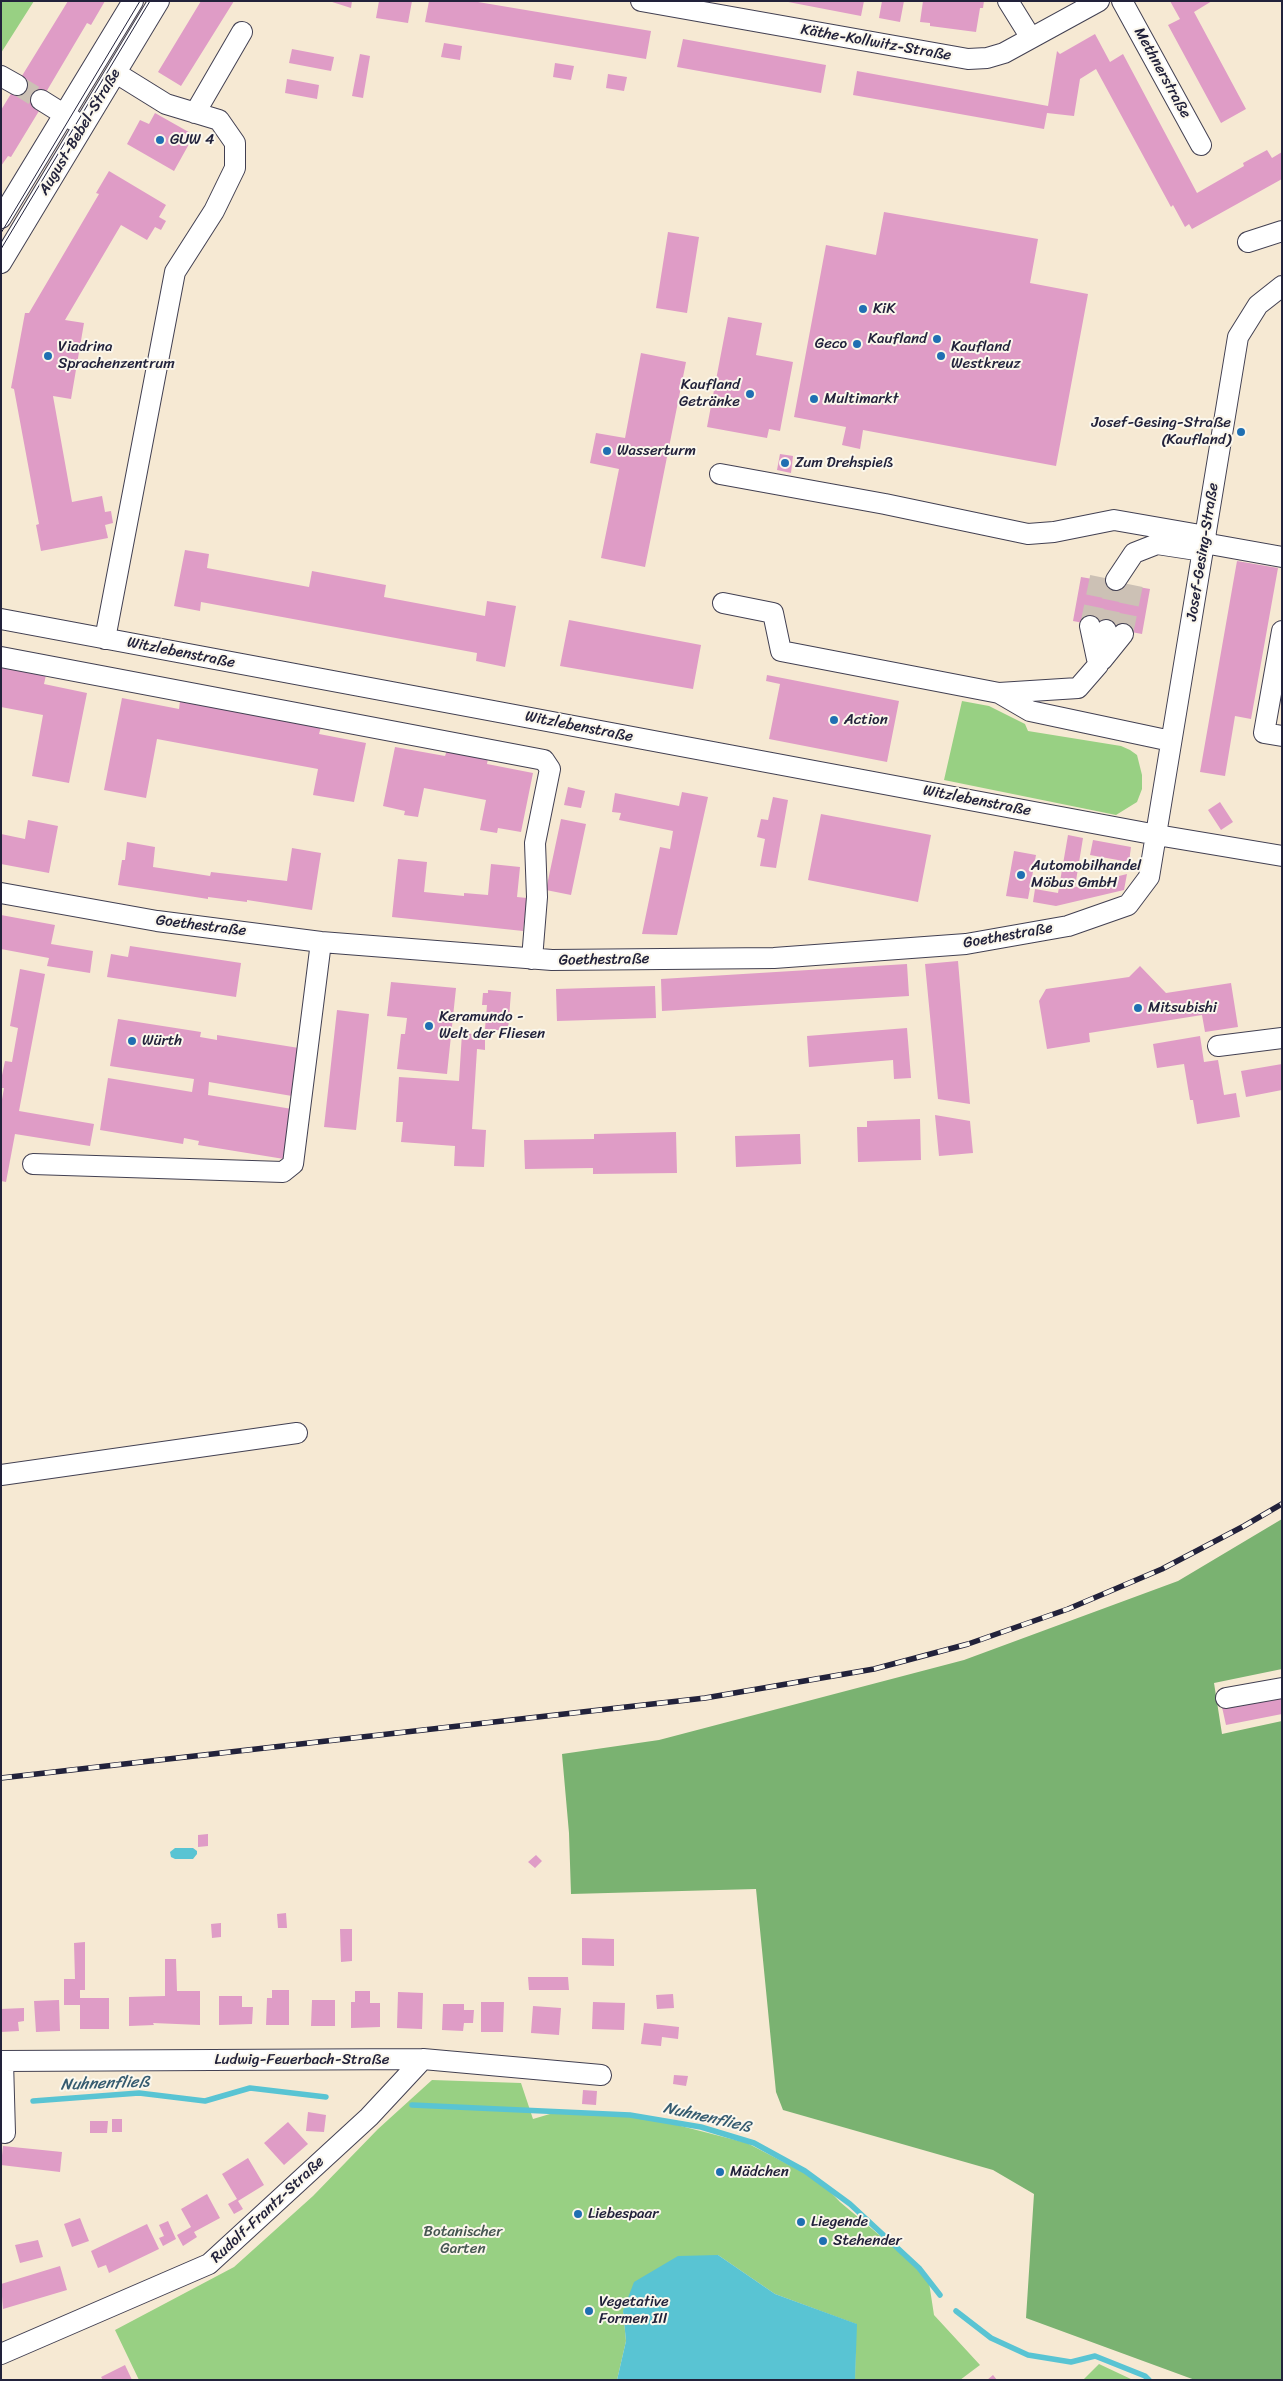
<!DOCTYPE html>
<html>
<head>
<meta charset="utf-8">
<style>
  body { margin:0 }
  #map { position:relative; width:1283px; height:2381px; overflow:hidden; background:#f6e9d3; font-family:Sriracha,sans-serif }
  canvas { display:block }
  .frame { position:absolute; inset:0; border:2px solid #22223b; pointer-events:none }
</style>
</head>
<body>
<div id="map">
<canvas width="1283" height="2381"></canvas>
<div class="frame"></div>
</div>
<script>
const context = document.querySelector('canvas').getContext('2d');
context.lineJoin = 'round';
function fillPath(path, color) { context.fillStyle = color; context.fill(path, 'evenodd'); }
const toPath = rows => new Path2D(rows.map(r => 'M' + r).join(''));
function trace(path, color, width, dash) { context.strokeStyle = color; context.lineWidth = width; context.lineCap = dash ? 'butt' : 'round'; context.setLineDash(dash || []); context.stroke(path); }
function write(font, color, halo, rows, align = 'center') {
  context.font = font + ' Sriracha,sans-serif'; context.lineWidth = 4; context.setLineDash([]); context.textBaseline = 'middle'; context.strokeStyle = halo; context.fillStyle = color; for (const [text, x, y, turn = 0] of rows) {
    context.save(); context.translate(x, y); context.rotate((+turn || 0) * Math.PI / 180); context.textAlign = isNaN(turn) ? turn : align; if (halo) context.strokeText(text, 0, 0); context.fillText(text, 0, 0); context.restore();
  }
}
fillPath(toPath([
  [1,1,34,1,1,53],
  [962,701,989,706,1025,724,1028,731,1121,746,1130,750,1137,755,1142,775,1142,789,1137,802,1116,815,944,780],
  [432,2080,521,2083,533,2119,560,2111,642,2116,747,2143,820,2181,840,2202,928,2276,934,2315,980,2365,960,2380,855,2380,856,2324,775,2294,718,2255,623,2311,626,2341,617,2380,139,2380,115,2330,234,2267,313,2196,378,2129],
  [1099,2364,1133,2380,1083,2380]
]), '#98d083');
fillPath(toPath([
  [1282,1519,1282,1669,1214,1683,1222,1734,1282,1721,1282,2380,1195,2380,1026,2318,1034,2194,993,2170,783,2110,776,2092,756,1889,571,1894,569,1833,562,1754,659,1740,964,1660,1178,1581]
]), '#7ab271');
fillPath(toPath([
  [175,1848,193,1848,197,1851,197,1854,193,1859,175,1859,171,1857,170,1852],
  [718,2255,775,2294,857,2324,855,2380,617,2380,626,2341,623,2311,634,2282,678,2256]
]), '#59c4d3');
trace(toPath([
  [33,2101,139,2093,205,2101,250,2088,326,2097],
  [412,2105,630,2115,701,2127,754,2143,805,2171,850,2204,919,2268,940,2295],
  [956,2311,991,2338,1028,2355,1071,2362,1095,2356,1145,2376,1149,2380]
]), '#59c4d3', 5.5);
fillPath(toPath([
  [68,1,105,1,91,25,87,23,39,104,42,106,11,157,8,156,1,166,1,110],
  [201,1,234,1,181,86,158,72],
  [329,1,352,1,351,8],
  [379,1,412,1,408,23,376,18],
  [429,1,472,1,651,31,646,59,425,22],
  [783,1,864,1,861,16],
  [882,1,904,1,900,22,879,18],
  [923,1,984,1,983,8,980,8,976,32,930,26,930,23,920,22],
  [1170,1,1212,1,1194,12,1246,109,1221,123,1168,25,1180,19],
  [1095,34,1110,62,1123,54,1197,193,1244,166,1243,163,1267,150,1272,158,1282,152,1282,179,1192,229,1189,224,1185,227,1173,205,1171,207,1096,69,1080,79,1074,116,1047,113,1044,129,853,95,857,71,1048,106,1057,51,1060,54],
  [683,39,826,65,821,93,677,67],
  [444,43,462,46,460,60,441,57],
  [292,49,334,57,331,71,289,63],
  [360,54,370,56,363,98,352,96],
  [555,63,574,66,571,80,553,77],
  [608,74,627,77,624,91,606,88],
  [287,79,319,85,317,99,285,93],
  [155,113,194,135,174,171,127,144,140,120,149,124],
  [109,171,166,205,159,217,166,221,161,230,155,227,147,240,121,225,65,320,84,323,71,399,53,396,72,502,102,496,105,512,111,511,113,523,105,525,108,538,41,551,36,525,39,524,14,389,11,388,25,313,29,313,99,194,96,193],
  [884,212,1038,239,1030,283,1088,294,1056,466,863,430,860,449,842,445,846,427,794,417,826,245,876,255],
  [668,232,699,237,687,313,656,308],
  [728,317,762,323,756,355,793,362,780,431,769,429,767,438,707,427],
  [641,353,686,362,645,567,601,558,619,469,590,463,596,433,625,438],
  [780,454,793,456,791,473,777,470],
  [185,550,209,554,207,568,309,587,312,571,386,585,384,597,485,616,487,601,516,606,505,667,476,661,477,653,201,602,200,611,174,606],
  [1237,561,1278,568,1251,719,1235,716,1225,776,1200,772],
  [1081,577,1150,589,1142,634,1073,621],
  [569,620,701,645,693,689,560,666],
  [1,667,46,675,44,684,87,693,69,783,32,776,43,715,1,707],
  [767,675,899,701,887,762,769,739,780,684,766,681],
  [122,698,179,709,180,701,321,727,319,734,366,743,354,802,313,795,318,769,157,739,146,798,104,790],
  [395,747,445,756,447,750,488,758,487,764,533,773,521,832,498,828,497,833,480,830,486,800,424,788,418,817,404,815,405,811,383,806],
  [568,787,585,791,581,808,564,805],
  [682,792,708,797,677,935,642,934,660,847,670,849,673,831,619,820,621,813,612,812,615,793,679,806],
  [773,797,788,800,776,868,760,866,765,839,757,837,761,819,768,820],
  [1220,802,1233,822,1221,830,1208,810],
  [821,814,931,835,918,902,808,880],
  [561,819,586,824,571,895,546,890],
  [28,820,58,826,49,873,1,864,1,834,25,839],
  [1068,835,1083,838,1075,887,1127,874,1124,890,1056,906,1033,902,1035,889,1058,893],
  [1093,840,1131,847,1129,862,1090,855],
  [127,842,155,847,153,867,210,876,211,872,287,881,292,848,321,853,312,910,247,900,247,902,208,897,208,899,118,885,122,860,125,860],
  [1014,851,1036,855,1028,899,1006,896],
  [398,859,427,862,424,892,464,896,464,893,488,895,491,864,520,867,517,897,527,898,523,931,392,917],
  [1,915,55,925,51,944,93,951,90,973,47,966,49,958,1,949],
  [130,946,241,963,236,997,107,977,111,954,128,957],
  [958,961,970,1104,938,1099,925,964],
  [907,964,909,996,662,1011,661,979],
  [1140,966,1166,993,1231,983,1238,1027,1205,1032,1202,1015,1089,1033,1090,1042,1047,1049,1039,1001,1046,989,1129,977],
  [20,969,45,974,19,1111,94,1124,90,1146,15,1134,6,1182,1,1181,1,1105,4,1088,1,1088,1,1080,5,1061,12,1062,18,1028,10,1026],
  [391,982,456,988,447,1074,397,1069,401,1034,405,1034,407,1018,387,1016],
  [655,986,656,1018,557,1021,556,989],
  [488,990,511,992,508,1031,485,1029,487,1005,482,1005,483,993,488,993],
  [337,1010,369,1014,356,1130,324,1127],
  [118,1019,201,1032,200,1037,217,1040,217,1035,299,1048,292,1096,209,1082,208,1095,292,1109,284,1159,198,1145,199,1141,184,1138,183,1144,100,1130,108,1078,192,1092,194,1079,110,1066],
  [907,1028,911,1078,894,1079,893,1060,809,1067,807,1036],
  [462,1033,485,1035,485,1050,477,1049,472,1129,486,1130,484,1167,454,1166,455,1146,401,1142,403,1122,396,1122,399,1077,459,1081],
  [1200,1036,1204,1062,1218,1060,1224,1095,1236,1093,1240,1117,1197,1124,1193,1100,1190,1100,1184,1064,1157,1068,1153,1044],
  [1282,1064,1282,1090,1246,1097,1241,1071],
  [935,1115,970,1121,973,1153,939,1156],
  [920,1119,921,1160,858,1162,857,1127,867,1127,867,1121],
  [676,1132,677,1173,593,1174,593,1168,525,1169,524,1140,594,1139,594,1134],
  [800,1134,801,1164,736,1167,735,1136],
  [1282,1696,1282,1714,1226,1725,1222,1707],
  [208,1834,208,1846,198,1847,198,1835],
  [536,1855,542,1861,535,1868,528,1862],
  [286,1913,287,1928,278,1928,277,1914],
  [221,1923,221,1937,212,1938,211,1924],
  [340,1929,352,1929,352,1961,341,1962],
  [582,1938,614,1939,614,1966,582,1965],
  [85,1942,85,1990,80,1990,80,1998,109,1998,109,2029,80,2029,80,2005,64,2005,64,1979,75,1979,74,1943],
  [165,1959,176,1959,177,1991,200,1991,200,2025,153,2023,154,2025,129,2026,129,1997,165,1996],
  [528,1977,568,1977,569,1990,529,1990],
  [272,1990,289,1990,289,2025,266,2025,267,1998,272,1998],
  [355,1991,370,1991,370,2003,380,2003,380,2027,351,2028,351,2002,355,2002],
  [398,1992,423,1993,422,2029,397,2028],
  [673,1994,674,2008,657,2009,656,1995],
  [219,1996,242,1996,242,2007,253,2007,252,2024,219,2025],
  [59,2000,60,2031,36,2032,34,2001],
  [312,2000,335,2000,335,2026,311,2026],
  [481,2002,504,2002,503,2032,481,2032],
  [593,2002,625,2003,624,2030,592,2029],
  [443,2004,464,2004,464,2010,474,2010,473,2023,464,2023,463,2031,442,2030],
  [533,2006,561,2008,559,2035,531,2033],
  [24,2008,24,2021,18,2022,19,2031,1,2032,1,2009],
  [644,2023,679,2027,678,2039,662,2037,661,2046,641,2044],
  [674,2075,688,2076,686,2086,673,2084],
  [583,2090,597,2091,596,2105,582,2104],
  [308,2112,326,2115,324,2132,306,2131],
  [112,2119,122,2119,122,2132,112,2132],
  [90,2121,108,2121,107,2133,90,2133],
  [288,2122,308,2144,284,2165,264,2143],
  [3,2146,62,2152,60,2172,1,2165],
  [248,2158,264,2185,238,2201,243,2209,234,2214,228,2204,237,2199,222,2174],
  [207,2194,220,2218,194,2232,197,2237,183,2246,177,2235,191,2227,181,2209],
  [80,2218,89,2241,72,2247,64,2224],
  [168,2221,176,2239,163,2246,159,2238,164,2236,159,2225],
  [147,2224,159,2249,109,2273,106,2265,98,2268,91,2251],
  [38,2240,43,2257,20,2263,15,2245],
  [60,2266,67,2290,3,2309,1,2284],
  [125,2365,132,2380,103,2380,101,2377],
  [993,2375,997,2380,987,2380]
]), '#df9cc6');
trace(toPath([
  [17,85,41,100],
  [1090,626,1100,577],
  [1106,630,1116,580],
  [1123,634,1133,584]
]), '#ccc1b5', 20, [20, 10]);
const minor = toPath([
  [641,1,968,59,987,58,1004,53,1099,1],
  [1008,1,1031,38],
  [1122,1,1201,145],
  [1,76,17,85],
  [41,100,73,120],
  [195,113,242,32],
  [1,218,133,1],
  [1248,242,1282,231],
  [1,263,159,1],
  [720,474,885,504,1028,534,1054,532,1114,520,1206,536],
  [1204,543,1282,557],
  [1116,580,1134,553,1157,544,1203,551],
  [723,603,773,613,781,651,999,693,1078,688,1098,665,1106,630],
  [1,619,1157,835,1282,856],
  [1090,626,1097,659],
  [1282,631,1264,733,1282,736],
  [105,639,175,272,214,211,235,168,235,143,219,120,166,104,116,73],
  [1,657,544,760,550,769,535,843,537,897,532,959],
  [1102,660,1123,634],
  [999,693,1030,711,1171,741],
  [1,893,157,921,321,942,552,960,774,958,966,944,1068,926,1128,905,1149,877,1238,337,1258,305,1282,286],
  [1218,1046,1282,1038],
  [33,1164,283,1172,293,1164,321,942],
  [1,1475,297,1433],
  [1226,1698,1282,1688],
  [1,2061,423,2059,601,2075],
  [3,2061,5,2133],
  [1,2354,209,2264,369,2117,423,2059]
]);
trace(minor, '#424052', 22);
trace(minor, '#fff', 20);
trace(toPath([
  [1,233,140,1],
  [1,249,150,1]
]), '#22223b', 1);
const rail = toPath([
  [1,1778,705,1698,874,1669,968,1644,1068,1609,1162,1569,1244,1526,1282,1504]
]);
trace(rail, '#22223b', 5.5);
trace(rail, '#fbf7ec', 4, [11]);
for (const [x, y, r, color] of [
  [160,140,5,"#1f6fb2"],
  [863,309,5,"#1f6fb2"],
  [937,339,5,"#1f6fb2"],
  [857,344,5,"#1f6fb2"],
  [48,356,5,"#1f6fb2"],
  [941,356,5,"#1f6fb2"],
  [750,394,5,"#1f6fb2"],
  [814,399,5,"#1f6fb2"],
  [1241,432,5,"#1f6fb2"],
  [607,451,5,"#1f6fb2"],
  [785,463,5,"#1f6fb2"],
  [834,720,5,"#1f6fb2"],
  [1021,875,5,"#1f6fb2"],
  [1138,1008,5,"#1f6fb2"],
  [429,1026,5,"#1f6fb2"],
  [132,1041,5,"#1f6fb2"],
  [720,2172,5,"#1f6fb2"],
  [578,2214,5,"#1f6fb2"],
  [801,2222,5,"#1f6fb2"],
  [823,2241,5,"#1f6fb2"],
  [589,2311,5,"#1f6fb2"]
]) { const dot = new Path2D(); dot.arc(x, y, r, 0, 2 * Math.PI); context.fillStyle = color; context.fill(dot); trace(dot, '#fbf7ec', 2); }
write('15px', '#22223b', '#fbf7ec', [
  ["Käthe-Kollwitz-Straße",876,43,10],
  ["Methnerstraße",1162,73,61],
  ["August-Bebel-Straße",80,132,-59],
  ["Josef-Gesing-Straße",1203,552,-81],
  ["Witzlebenstraße",181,653,11],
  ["Witzlebenstraße",579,727,11],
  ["Witzlebenstraße",977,801,11],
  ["Goethestraße",201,926,7],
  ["Goethestraße",1008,936,-10],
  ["Goethestraße",604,960,-1],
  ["Ludwig-Feuerbach-Straße",302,2060],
  ["Rudolf-Frantz-Straße",268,2210,-43]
]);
write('15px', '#22223b', '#fbf7ec', [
  ["GUW 4",170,140],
  ["KiK",873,309],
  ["Kaufland",927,339,"right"],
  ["Geco",847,344,"right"],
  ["Viadrina",58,347],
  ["Sprachenzentrum",58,364],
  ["Kaufland",951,347],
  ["Westkreuz",951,364],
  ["Kaufland",740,385,"right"],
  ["Getränke",740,402,"right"],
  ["Multimarkt",824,399],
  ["Josef-Gesing-Straße",1231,423,"right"],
  ["(Kaufland)",1231,440,"right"],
  ["Wasserturm",617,451],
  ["Zum Drehspieß",795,463],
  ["Action",844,720],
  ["Automobilhandel",1031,866],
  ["Möbus GmbH",1031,883],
  ["Mitsubishi",1148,1008],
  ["Keramundo -",439,1017],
  ["Welt der Fliesen",439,1034],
  ["Würth",142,1041],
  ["Mädchen",730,2172],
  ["Liebespaar",588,2214],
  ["Liegende",811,2222],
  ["Stehender",833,2241],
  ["Vegetative",599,2302],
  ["Formen III",599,2319]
], 'left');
write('15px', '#455651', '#fbf7ec', [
  ["Botanischer",463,2232],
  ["Garten",463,2249]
]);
write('italic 16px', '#355b70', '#fbf7ec', [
  ["Nuhnenfließ",105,2084,-2],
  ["Nuhnenfließ",707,2118,13]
]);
</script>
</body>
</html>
